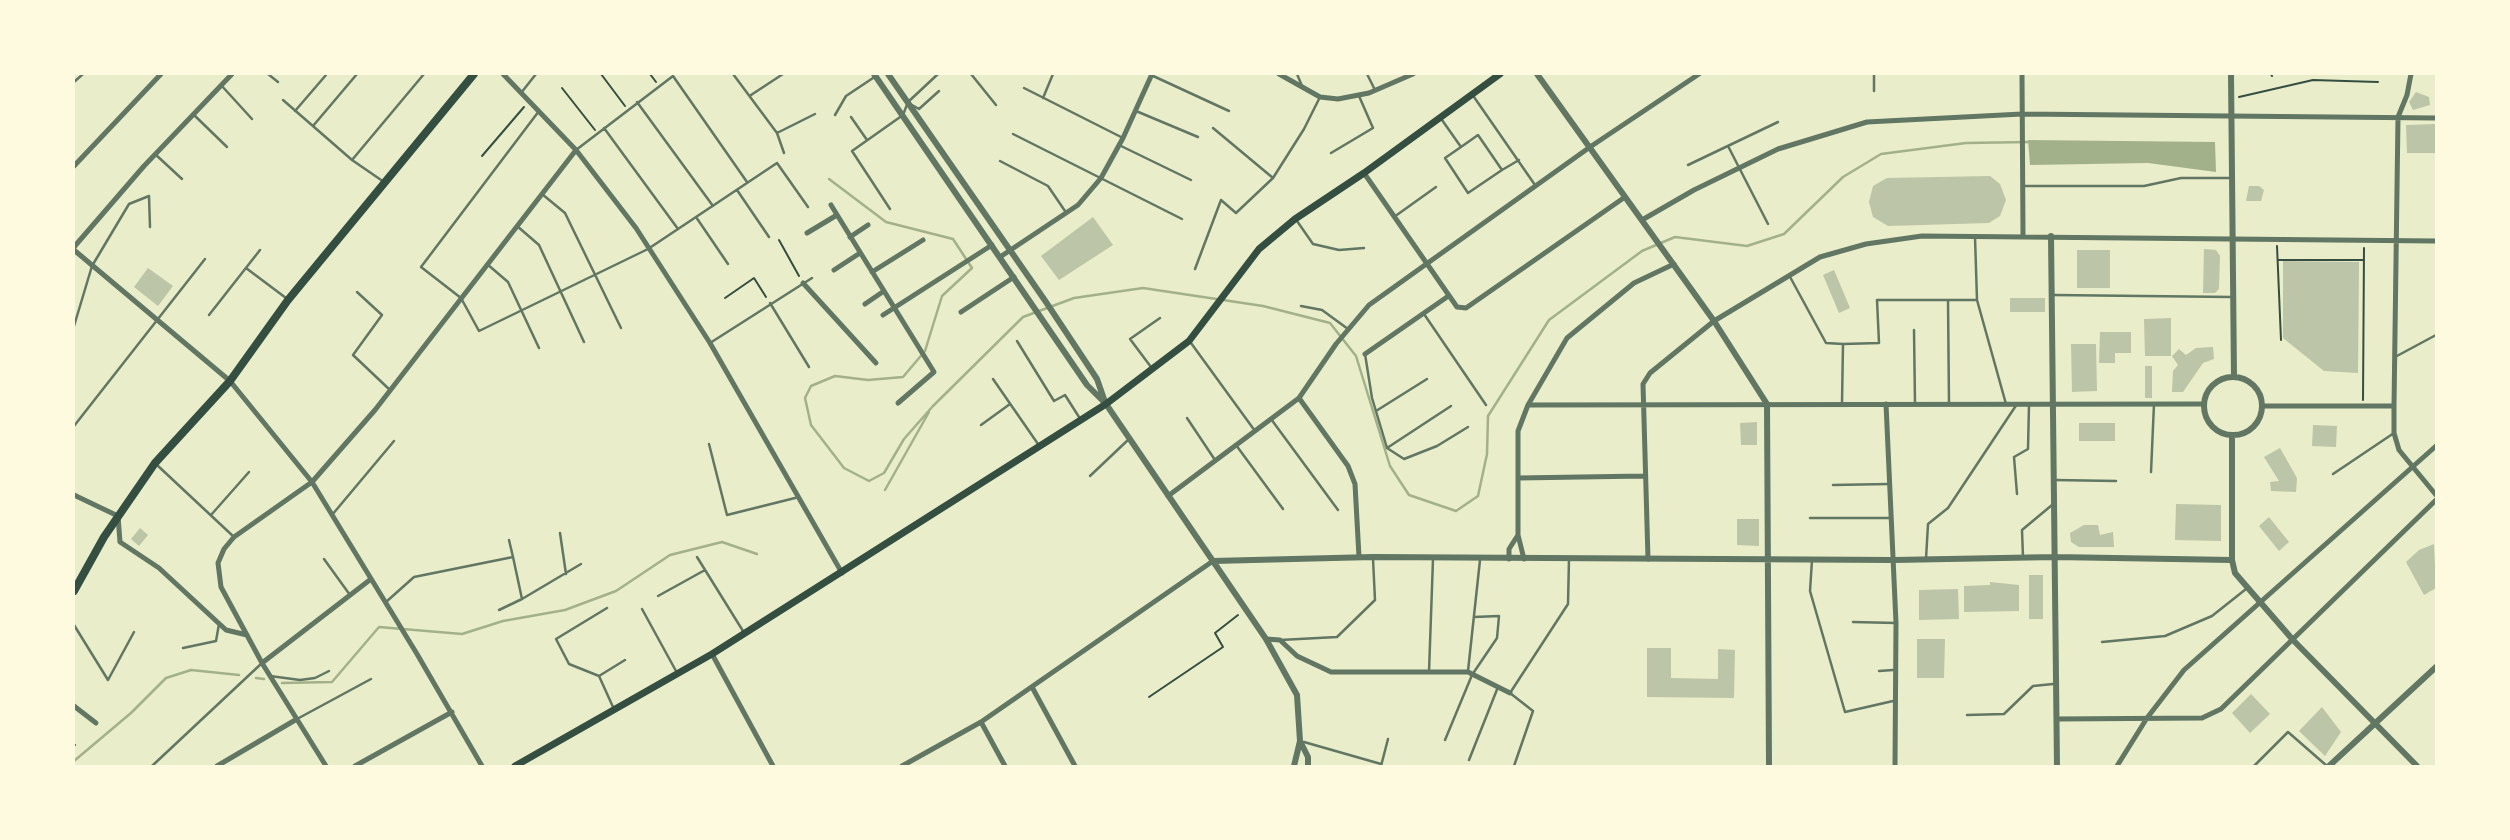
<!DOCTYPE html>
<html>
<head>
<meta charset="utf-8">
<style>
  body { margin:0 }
  #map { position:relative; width:2510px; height:840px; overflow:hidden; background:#e9edc9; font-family:Cabin,sans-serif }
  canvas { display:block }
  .frame { position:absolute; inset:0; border:75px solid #fefae0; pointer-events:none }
</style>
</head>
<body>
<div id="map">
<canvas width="2510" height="840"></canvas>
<div class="frame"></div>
</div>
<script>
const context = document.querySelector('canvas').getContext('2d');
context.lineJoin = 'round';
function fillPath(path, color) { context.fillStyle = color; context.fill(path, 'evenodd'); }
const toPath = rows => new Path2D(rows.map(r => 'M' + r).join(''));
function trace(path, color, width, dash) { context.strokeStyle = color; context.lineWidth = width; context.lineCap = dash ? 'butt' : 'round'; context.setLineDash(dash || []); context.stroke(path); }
fillPath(toPath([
  [2028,140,2215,142,2216,172,2148,163,2030,165]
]), '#a3b18a');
trace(toPath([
  [829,179,886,222,953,239,972,268,942,296,925,351,903,377,868,380,835,376,811,386,805,398,811,425,844,468,869,481,884,473,904,439,933,406,1023,317,1074,298,1143,288,1263,306,1330,323,1356,356,1390,466,1409,495,1456,511,1478,496,1487,454,1488,416,1549,320,1642,251,1675,237,1747,246,1784,234,1843,177,1881,154,1966,143,2030,142],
  [885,490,929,412],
  [256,678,264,679],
  [282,683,332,682,379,627,462,634,503,621,565,610,616,591,670,555,722,542,757,554],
  [74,761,131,713,166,678,191,670,239,675]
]), '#a3b18a', 2.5);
fillPath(toPath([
  [2416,92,2429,97,2430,105,2413,110,2409,102],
  [2436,124,2436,153,2407,153,2406,125],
  [1990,176,2000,184,2006,200,2000,216,1989,223,1888,226,1873,217,1869,202,1873,186,1887,178],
  [2249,186,2259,186,2264,190,2261,201,2246,201],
  [1093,217,1113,245,1059,280,1041,256],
  [2204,249,2216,250,2220,256,2219,289,2215,293,2203,293],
  [2077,250,2110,250,2110,288,2077,288],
  [2283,261,2359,262,2358,373,2324,371,2283,338],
  [148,268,173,286,158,306,134,287],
  [1834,270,1850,308,1839,313,1823,275],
  [2010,298,2045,298,2045,312,2010,312],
  [2171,318,2171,356,2145,356,2144,319],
  [2100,332,2131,332,2131,353,2115,353,2115,363,2099,363],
  [2071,344,2096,344,2097,391,2072,392],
  [2213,347,2214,359,2203,363,2183,392,2172,392,2173,371,2178,365,2172,356,2179,349,2186,355,2196,348],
  [2145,366,2152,366,2152,398,2145,398],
  [1757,422,1757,445,1741,445,1740,423],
  [2079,423,2115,423,2115,441,2079,441],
  [2313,425,2337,426,2336,447,2312,446],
  [2280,448,2297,478,2296,492,2271,491,2270,482,2279,481,2264,457],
  [2176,504,2221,505,2221,541,2175,540],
  [2269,517,2289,542,2279,551,2259,526],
  [1737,519,1759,519,1759,546,1737,545],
  [2084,525,2098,525,2100,535,2113,532,2114,547,2079,547,2071,542,2070,533],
  [140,528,148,535,139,546,131,539],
  [2434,544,2436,588,2424,595,2406,562,2419,550],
  [2029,575,2043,575,2043,619,2029,619],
  [1990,582,2019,585,2019,611,1964,612,1964,586,1990,585],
  [1958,589,1959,619,1919,620,1919,590],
  [1917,639,1945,639,1944,678,1917,678],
  [1647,648,1671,648,1671,678,1718,679,1718,649,1735,650,1734,698,1647,697],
  [2251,694,2270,714,2250,733,2232,713],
  [2322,707,2341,732,2325,756,2299,731]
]), '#bcc5a7');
trace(toPath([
  [601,74,625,106],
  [650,74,656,82],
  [2271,74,2272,76],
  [562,88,595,130],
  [2239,97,2313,80,2378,82],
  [482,156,524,107],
  [779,240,799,276],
  [2277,246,2281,340],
  [2278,260,2364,260],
  [725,298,754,278,766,297],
  [2363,400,2364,248],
  [1149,697,1223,647,1215,633,1238,615],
  [74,745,75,745]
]), '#344e41', 2);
trace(toPath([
  [268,74,278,82],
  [733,74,777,133,784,153],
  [971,74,996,105],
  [1297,74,1302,86],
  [1367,74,1375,90],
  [1874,74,1874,91],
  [1151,75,1229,111],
  [74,82,83,74],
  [221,85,252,119],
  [1024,88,1123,138],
  [521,93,536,74],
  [751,95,783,74],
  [1474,97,1535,185],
  [1043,98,1053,74],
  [283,100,352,160,384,182],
  [637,102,713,206],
  [912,105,919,109,939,91],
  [295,111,326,75],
  [539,111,421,267,461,298,479,331,648,249,777,163,808,207],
  [1136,111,1198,137],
  [193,114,227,147],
  [835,115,846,96,876,76],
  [851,117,867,140],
  [1442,120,1461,147,1445,158,1468,193,1502,170,1478,135,1461,147],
  [313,126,357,74],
  [604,128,678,229],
  [1213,128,1273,178],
  [777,133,815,114],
  [1013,134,1182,219],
  [1119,145,1191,180],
  [1728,146,1768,224],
  [576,150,673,76,747,182],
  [1331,153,1373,128,1359,96],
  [155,154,182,179],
  [352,160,424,74],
  [1000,161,1048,186,1065,211],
  [1688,165,1778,122],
  [1502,170,1519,160],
  [2022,186,2144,186,2181,178,2231,178],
  [737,190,769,237],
  [542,194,565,213,621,328],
  [890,209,852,151,903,115,908,102,938,74],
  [696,217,728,264],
  [1394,217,1436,187],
  [1297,221,1313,244,1339,250,1364,248],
  [517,226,539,245,584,342],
  [1975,237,1977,300,2006,404],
  [487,264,508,282,539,348],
  [246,268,286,298],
  [1195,269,1221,200,1236,213,1273,178,1304,129,1320,97],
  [1789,275,1826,343,1843,344],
  [357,292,382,315,353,355,390,390],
  [2053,295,2232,297],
  [1948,300,1949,404],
  [770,303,809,367],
  [1301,306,1322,310,1348,329],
  [1424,314,1486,405],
  [209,315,260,250],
  [74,326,92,266,129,204,149,196,150,227],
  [1914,330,1915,404],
  [1017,341,1054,401,1065,395,1079,417],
  [710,343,812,278],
  [1191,343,1255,431],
  [1365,354,1372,398,1387,448,1404,459,1437,446,1468,427],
  [2395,357,2436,335],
  [1151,367,1130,339,1160,318],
  [993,379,1038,444],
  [1842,403,1843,344,1879,343,1877,300,1977,300],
  [1376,411,1427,379],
  [1187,418,1215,460],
  [1271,419,1338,510],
  [981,425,1010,404],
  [74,426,205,259],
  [709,444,727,515,799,497],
  [1236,445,1283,509],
  [1387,448,1451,406],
  [157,465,234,537],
  [2151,472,2154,404],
  [2333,474,2394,433],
  [1090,476,1129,439],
  [2054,480,2116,481],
  [1833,485,1889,484],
  [2017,494,2014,457,2028,449,2029,405],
  [211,515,249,472],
  [332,515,394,441],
  [1810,518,1890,518],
  [560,533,566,574],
  [509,540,513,557],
  [697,557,743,631],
  [2023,557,2022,530,2052,505],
  [324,559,350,595],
  [1926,559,1928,524,1948,508,2017,404],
  [1812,560,1810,591,1845,712,1893,701],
  [658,596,705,570],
  [386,602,414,577,513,557,522,599,581,564],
  [607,608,556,639,569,664,599,676,613,707],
  [642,609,676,671],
  [499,610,522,599],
  [1853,622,1896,623],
  [74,625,108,680,134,632],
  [1280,640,1337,637,1375,600,1373,559],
  [2102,642,2165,636,2212,616,2246,589],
  [183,648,216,641,219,624],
  [1468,671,1480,560],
  [1879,671,1893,670],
  [1429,672,1433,559],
  [270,676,300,680,315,678,329,671],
  [599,676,625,660],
  [1967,715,2004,714,2033,686,2053,684],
  [297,719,371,679],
  [1445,740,1472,675,1497,638,1499,616,1474,617],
  [1304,742,1381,764],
  [1469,760,1498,687],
  [152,766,262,663],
  [1381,766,1388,739],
  [1514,766,1533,711,1510,693,1568,604,1569,559],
  [2254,766,2288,732,2327,766]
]), '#617663', 2.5);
trace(toPath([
  [503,74,576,150,636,228,710,343,842,573],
  [1279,74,1320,97,1338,99,1369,93,1413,74],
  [2022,74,2023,235],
  [74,166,161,74],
  [1364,173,1457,307,1466,308,1625,197],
  [831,205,934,372,898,403],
  [1642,220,1694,190,1778,149,1867,122,2022,114,2436,118],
  [807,233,837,215],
  [850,237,868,225],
  [74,247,144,166,232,74],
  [74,250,230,381,312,482,417,654,482,766],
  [1000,257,1078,205,1101,178,1123,138,1152,74],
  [834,270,860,253],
  [872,272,923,240],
  [803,283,876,363],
  [865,304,884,291],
  [961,312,1014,277],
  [883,315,992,245],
  [1365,354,1447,297],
  [1299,398,1348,466,1355,484,1359,557],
  [1886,404,1896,623,1895,766],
  [1528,405,2204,404],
  [2262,406,2394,406,2398,117,2407,95,2411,74],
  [2394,406,2394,433,2399,450,2436,495],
  [1518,478,1644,476],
  [74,495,118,516,120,542,159,568,226,630,247,635],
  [1168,496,1299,398,1336,344,1369,305,1590,147,1699,74],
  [1509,559,1509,549,1518,535],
  [1524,559,1518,535,1518,431,1528,405,1567,338,1634,283,1674,264],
  [1648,559,1643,384,1650,373,1714,321,1820,257,1866,244,1922,236,2436,241],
  [1266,639,1280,640,1297,656,1331,672,1468,672,1510,693],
  [712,654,773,766],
  [262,663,371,579],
  [1032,687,1075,766],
  [74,706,96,723],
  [2057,719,2202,718,2221,709,2436,500],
  [981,722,1005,766],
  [217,766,297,719],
  [326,766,262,663,221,587,218,563,224,549,234,537,312,482,375,410,576,150],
  [355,766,452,712],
  [902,766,981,722,1213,561],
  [2117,766,2147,718,2184,670,2436,446]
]), '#617663', 5);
trace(toPath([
  [874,74,1087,385,1106,404,1266,639,1297,695,1300,741,1294,766],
  [888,74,1046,302,1097,379,1105,402],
  [1537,74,1714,321,1767,404,1769,766],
  [2231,74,2234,377],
  [2051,236,2057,766],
  '2204 406a29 29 0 1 1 58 0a29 29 0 1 1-58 0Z',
  [2232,435,2232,560,2235,573,2293,640,2417,766],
  [1213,561,1373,557,1894,560,2055,557,2232,560],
  [1300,741,1308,757,1308,766],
  [2329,766,2436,667]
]), '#617663', 6);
trace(toPath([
  [515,766,712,654,1106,404,1189,341,1259,249,1295,219,1364,173,1500,74]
]), '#344e41', 7);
trace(toPath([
  [74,591,104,537,155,463,230,381,288,300,474,74]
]), '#344e41', 8);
</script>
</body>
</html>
